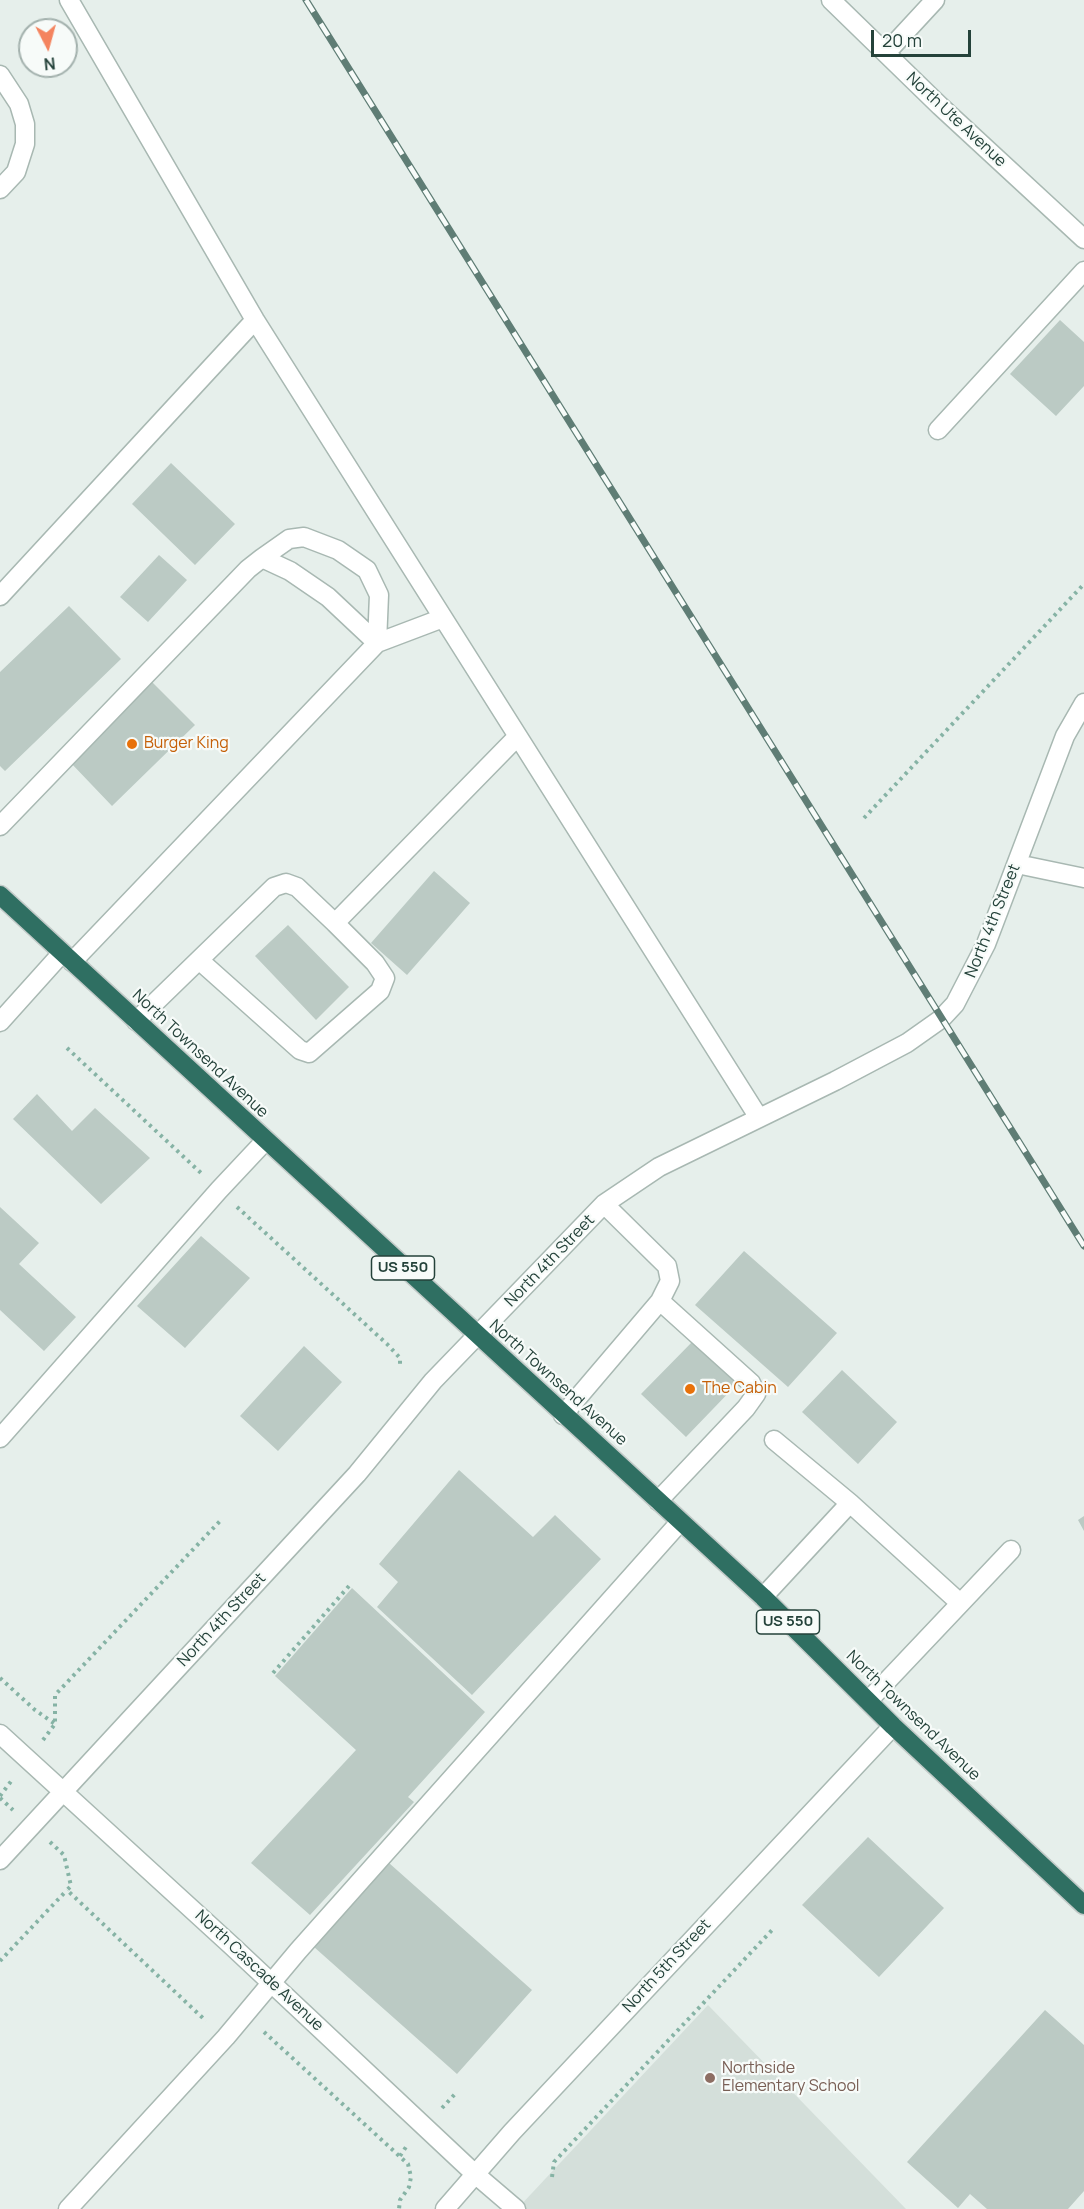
<!DOCTYPE html>
<html>
<head>
<meta charset="utf-8">
<style>
  body { margin:0 }
  #map { position:relative; width:1084px; height:2209px; overflow:hidden; background:#e6efeb; font-family:Manrope,sans-serif }
  canvas { display:block }
  .north { position:absolute; left:18px; top:18px; width:60px; height:60px; box-sizing:border-box; background:#f7fbf9; border:2px solid #a3b1ad; border-radius:50%; rotate:174deg; font-size:16px; font-weight:700; line-height:24px; text-align:center; color:#24423a }
  .north::after { content:''; display:block; margin:auto; width:21px; height:27px; background:#f4845f; clip-path:polygon(50% 0,100% 100%,50% 72%,0 100%) }
  .scale { position:absolute; left:871px; top:30px; width:100px; height:27px; box-sizing:border-box; border:3px solid #24423a; border-top:0; padding-left:8px; font-size:18px; line-height:21px; white-space:nowrap; color:#24423a; -webkit-text-stroke:4px #f7fbf9; paint-order:stroke }
</style>
</head>
<body>
<div id="map">
<canvas width="1084" height="2209"></canvas>
<div class="north">N</div>
<div class="scale">20 m</div>
</div>
<script>
const context = document.querySelector('canvas').getContext('2d');
context.lineJoin = 'round';
function fillPath(path, color) { context.fillStyle = color; context.fill(path, 'evenodd'); }
const toPath = rows => new Path2D(rows.map(r => 'M' + r).join(''));
function trace(path, color, width, dash) { context.strokeStyle = color; context.lineWidth = width; context.lineCap = dash ? 'butt' : 'round'; context.setLineDash(dash || []); context.stroke(path); }
function write(font, color, halo, rows, align = 'center') {
  context.font = font + ' Manrope,sans-serif'; context.lineWidth = 4.5; context.setLineDash([]); context.textBaseline = 'middle'; context.strokeStyle = halo; context.fillStyle = color; for (const [text, x, y, turn = 0] of rows) {
    context.save(); context.translate(x, y); context.rotate((+turn || 0) * Math.PI / 180); context.textAlign = isNaN(turn) ? turn : align; if (halo) context.strokeText(text, 0, 0); context.fillText(text, 0, 0); context.restore();
  }
}
fillPath(toPath([
  [708,2005,906,2209,517,2209]
]), '#d4dfda');
fillPath(toPath([
  [1060,320,1084,342,1084,386,1056,416,1010,374],
  [171,463,235,524,195,565,132,504],
  [159,555,187,580,148,622,120,597],
  [69,606,121,659,5,771,0,766,0,672],
  [152,682,195,725,112,806,70,762],
  [434,871,470,903,407,975,371,943],
  [288,925,349,987,316,1020,255,956],
  [37,1094,72,1131,95,1108,150,1158,101,1204,13,1119],
  [0,1207,39,1243,19,1264,76,1317,44,1351,0,1310],
  [201,1236,250,1278,185,1348,137,1306],
  [744,1251,837,1333,788,1387,695,1305],
  [694,1340,738,1383,686,1437,641,1394],
  [304,1346,342,1382,278,1451,240,1416],
  [842,1370,897,1422,858,1464,802,1412],
  [459,1470,533,1537,555,1515,601,1559,472,1695,377,1607,398,1582,379,1564],
  [1084,1516,1084,1531,1078,1520],
  [352,1588,485,1712,408,1797,414,1802,310,1915,251,1863,356,1750,275,1676],
  [868,1837,944,1908,879,1977,802,1905],
  [389,1863,532,1990,457,2074,314,1947],
  [1045,2010,1084,2045,1084,2191,1068,2209,987,2209,970,2194,958,2208,907,2162]
]), '#bbcac4');
const minor = toPath([
  [69,0,255,320,759,1118],
  [831,0,940,106,1084,239],
  [886,53,935,0],
  [0,75,19,104,25,124,25,144,16,172,0,189],
  [938,430,1084,271],
  [262,558,289,539,304,537,338,550,367,570,379,595,377,643],
  [0,596,255,320],
  [0,826,248,569,262,558,290,571,328,597,377,643],
  [1017,864,1084,878],
  [335,923,517,737],
  [72,962,377,643,443,618],
  [136,1021,274,887,286,883,297,887,335,923,375,963,385,978,380,991,309,1053,300,1050,199,960],
  [0,1022,62,953],
  [604,1204,667,1266,670,1281,660,1301],
  [563,1415,660,1301,751,1383,756,1394,746,1408,658,1501],
  [0,1438,219,1190,265,1141],
  [774,1440,850,1503],
  [763,1597,850,1503,960,1603],
  [868,1701,1011,1550],
  [0,1734,232,1946,475,2174,516,2209],
  [0,1860,357,1474,433,1381,604,1204,659,1167,835,1081,907,1043,941,1019,955,1004,986,944,1065,736,1084,703],
  [68,2209,226,2037,298,1951,680,1522],
  [445,2209,512,2132,893,1726]
]);
const highway = toPath([
  [0,895,763,1597,893,1726,1084,1905]
]);
trace(minor, '#a8b8b2', 21);
trace(highway, '#c2cac8', 21);
trace(toPath([
  [864,818,1084,584],
  [67,1048,201,1173],
  [237,1207,387,1344,400,1358,400,1366],
  [273,1673,349,1586],
  [0,1678,35,1710,55,1724],
  [43,1740,55,1724,55,1695,220,1521],
  [0,1796,12,1780],
  [0,1798,13,1810],
  [50,1842,64,1855,71,1886,67,1890,206,2021],
  [0,1961,67,1890],
  [264,2032,408,2164,411,2177,409,2187,400,2200,399,2209],
  [442,2108,455,2094],
  [400,2156,408,2144],
  [552,2177,554,2162,773,1929]
]), '#86b3a5', 4, [3, 4.5]);
trace(minor, '#fff', 18);
trace(highway, '#2f6f62', 18);
const rail = toPath([
  [306,0,1084,1246]
]);
trace(rail, '#5f7d75', 7);
trace(rail, '#f7fbf9', 4.5, [14]);
for (const [x, y, r, color] of [
  [132,744,6,"#e8710a"],
  [690,1389,6,"#e8710a"],
  [710,2078,6,"#8d6e63"]
]) { const dot = new Path2D(); dot.arc(x, y, r, 0, 2 * Math.PI); context.fillStyle = color; context.fill(dot); trace(dot, '#f7fbf9', 2); }
for (const [x, y, w] of [
  [403,1268,63],
  [788,1622,63]
]) { const box = new Path2D(); box.roundRect(x - w / 2, y - 12, w, 24, 4.5); context.fillStyle = '#f7fbf9'; context.fill(box); trace(box, '#24423a', 1.5); }
write('bold 15px', '#24423a', null, [
  ["US 550",403,1268],
  ["US 550",788,1622]
]);
write('16px', '#24423a', '#f7fbf9', [
  ["North Ute Avenue",956,120,43],
  ["North 4th Street",993,921,-68],
  ["North Townsend Avenue",200,1054,43],
  ["North 4th Street",550,1261,-46],
  ["North Townsend Avenue",558,1383,42],
  ["North 4th Street",222,1620,-47],
  ["North Townsend Avenue",913,1716,44],
  ["North 5th Street",667,1966,-47],
  ["North Cascade Avenue",259,1971,43]
]);
write('16px', '#c56008', '#f7fbf9', [
  ["Burger King",144,744],
  ["The Cabin",702,1389]
], 'left');
write('16px', '#785e54', '#f7fbf9', [
  ["Northside",722,2069],
  ["Elementary School",722,2087]
], 'left');
</script>
</body>
</html>
